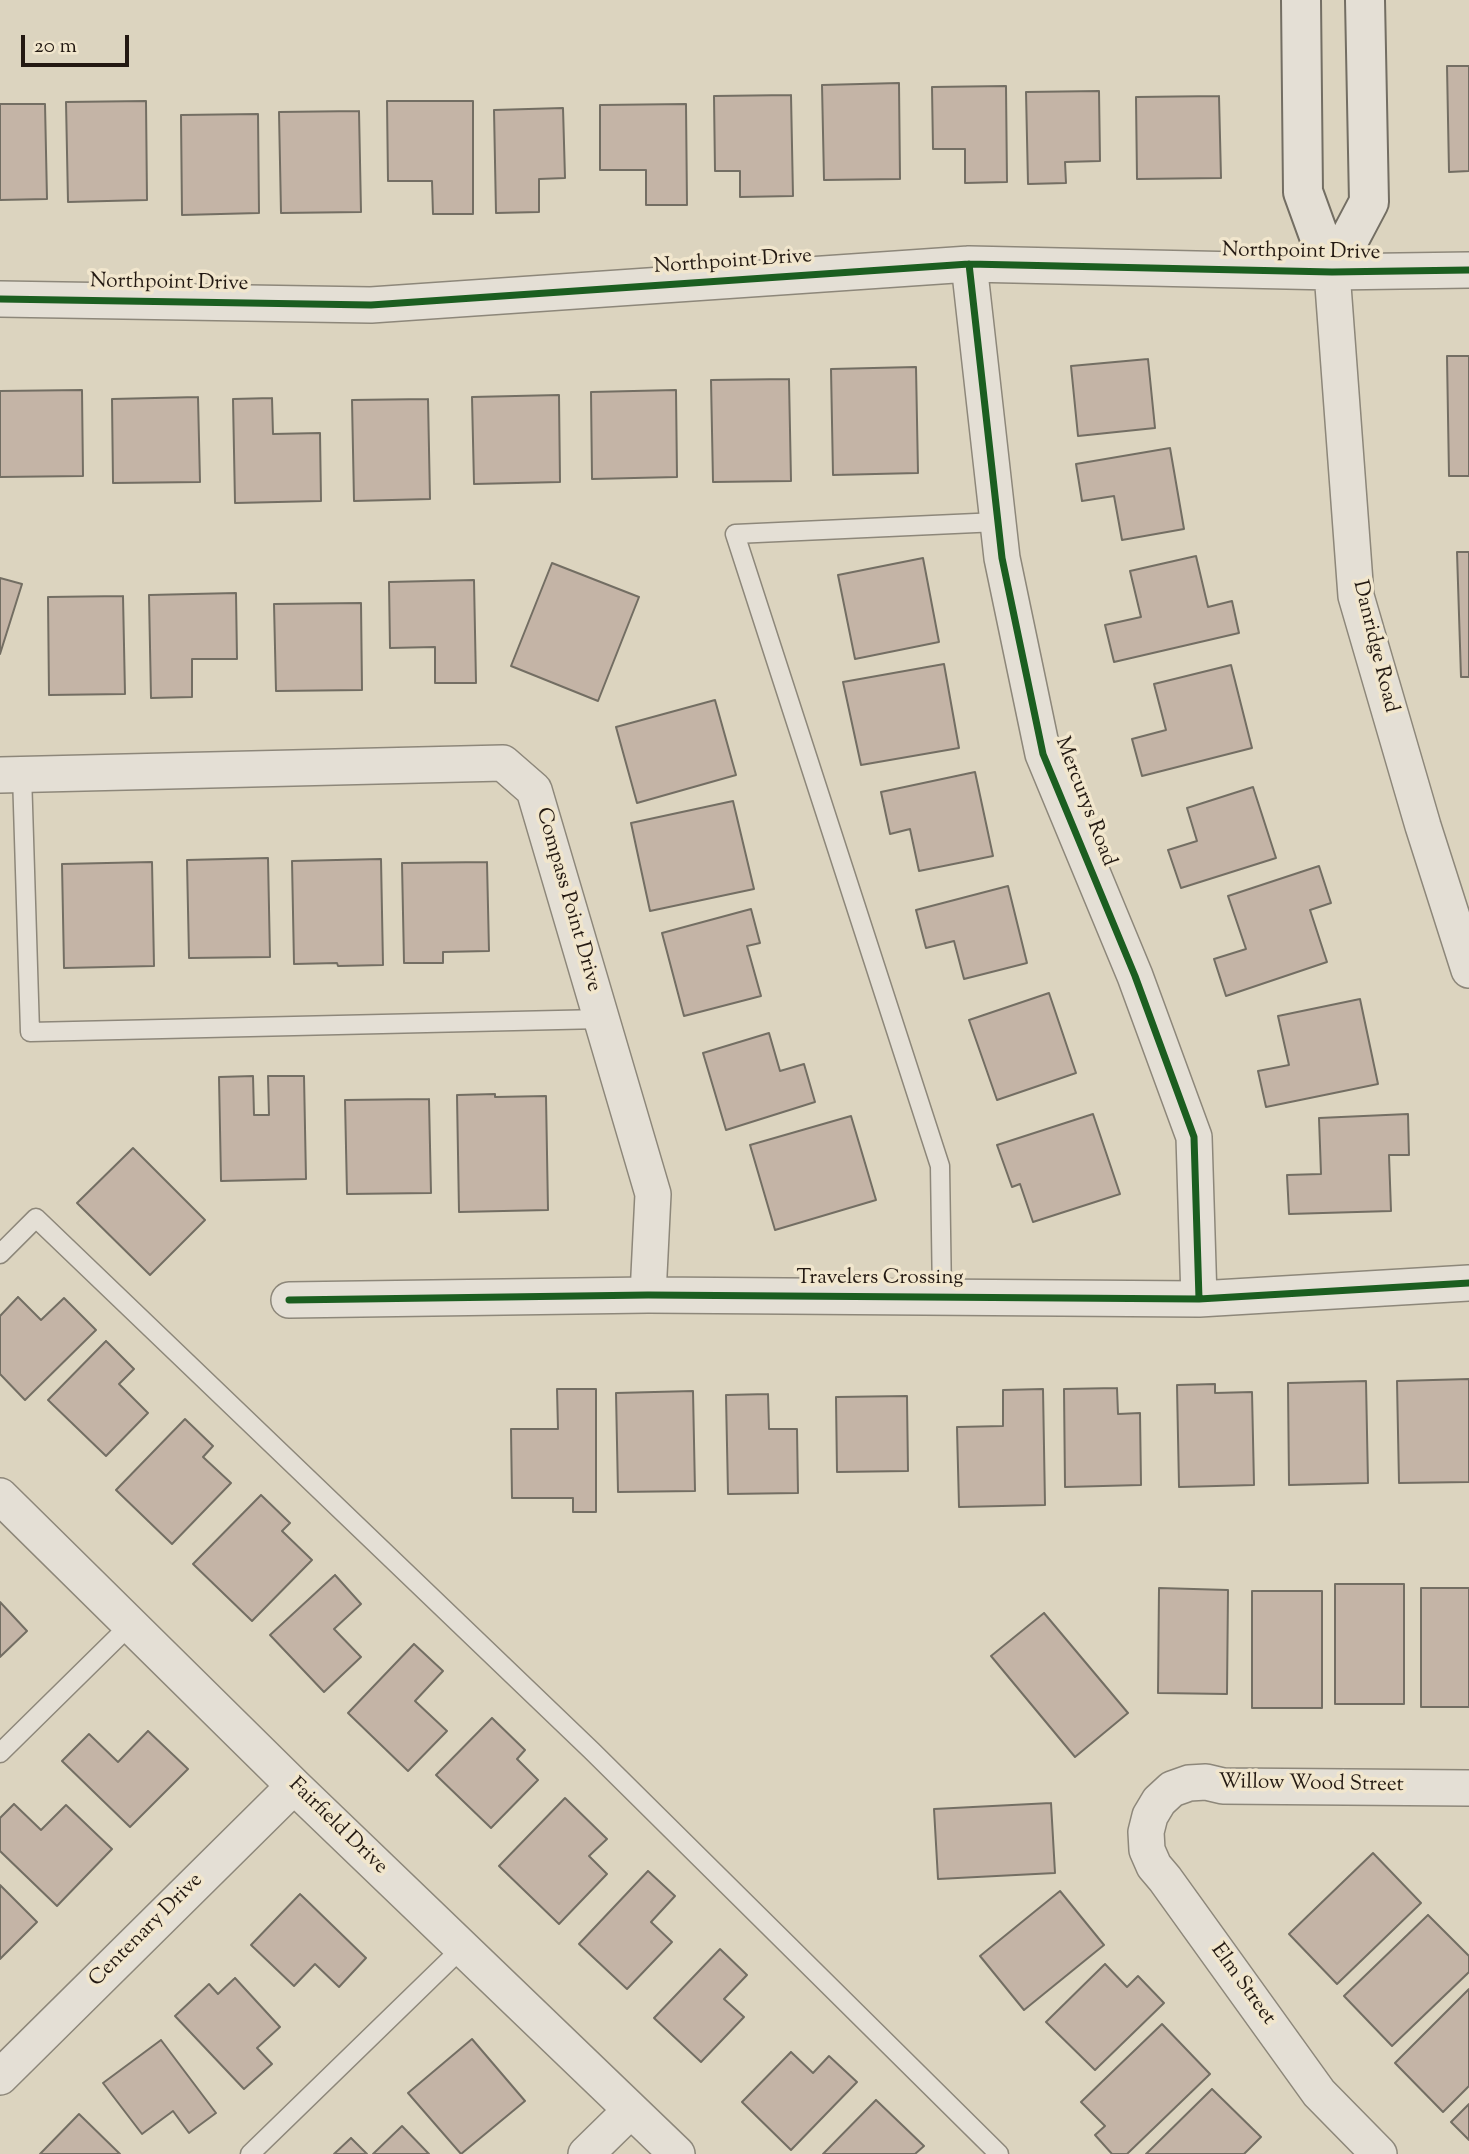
<!DOCTYPE html>
<html>
<head>
<meta charset="utf-8">
<style>
  body { margin:0 }
  #map { position:relative; width:1469px; height:2154px; overflow:hidden; background:#dcd4bf; font-family:"Sorts Mill Goudy",serif }
  canvas { display:block }
  .scale { position:absolute; left:21px; top:35px; width:108px; height:32px; box-sizing:border-box; border:4px solid #231912; border-top:0; padding-left:9px; font-size:21px; line-height:24px; white-space:nowrap; color:#231912; -webkit-text-stroke:5px #f1e6cd; paint-order:stroke }
</style>
</head>
<body>
<div id="map">
<canvas width="1469" height="2154"></canvas>
<div class="scale">20 m</div>
</div>
<script>
const context = document.querySelector('canvas').getContext('2d');
context.lineJoin = 'round';
function fillPath(path, color) { context.fillStyle = color; context.fill(path, 'evenodd'); }
const toPath = rows => new Path2D(rows.map(r => 'M' + r).join(''));
function trace(path, color, width, dash) { context.strokeStyle = color; context.lineWidth = width; context.lineCap = dash ? 'butt' : 'round'; context.setLineDash(dash || []); context.stroke(path); }
function write(font, color, halo, rows, align = 'center') {
  context.font = font + ' "Sorts Mill Goudy",serif'; context.lineWidth = 7; context.setLineDash([]); context.textBaseline = 'middle'; context.strokeStyle = halo; context.fillStyle = color; for (const [text, x, y, turn = 0] of rows) {
    context.save(); context.translate(x, y); context.rotate((+turn || 0) * Math.PI / 180); context.textAlign = isNaN(turn) ? turn : align; if (halo) context.strokeText(text, 0, 0); context.fillText(text, 0, 0); context.restore();
  }
}
const building = toPath([
  [1447,66,1469,66,1469,171,1449,172,1447,66],
  [899,83,900,179,824,180,822,85,899,83],
  [1006,86,1007,182,965,183,965,149,933,149,932,87,1006,86],
  [1099,91,1100,161,1065,162,1066,183,1028,184,1026,92,1099,91],
  [791,95,793,196,740,197,740,171,715,171,714,96,791,95],
  [1219,96,1221,178,1137,179,1136,97,1219,96],
  [146,101,147,200,68,202,66,102,146,101],
  [387,101,473,101,473,214,433,214,432,181,388,181,387,101],
  [0,104,45,104,47,199,0,200,0,104],
  [686,104,687,205,646,205,646,170,600,170,600,105,686,104],
  [563,108,565,178,539,179,539,212,496,213,494,110,563,108],
  [359,111,361,212,281,213,279,112,359,111],
  [258,114,259,213,182,215,181,115,258,114],
  [1447,356,1469,356,1469,476,1449,476,1447,356],
  [1148,359,1155,428,1078,436,1071,366,1148,359],
  [916,367,918,473,833,475,831,369,916,367],
  [789,379,791,481,713,482,711,380,789,379],
  [82,390,83,476,0,477,0,391,82,390],
  [676,390,677,477,592,479,591,392,676,390],
  [559,395,560,482,474,484,472,397,559,395],
  [198,397,200,482,113,483,112,399,198,397],
  [272,398,273,434,320,433,321,501,235,503,233,399,272,398],
  [428,399,430,499,354,501,352,400,428,399],
  [1170,448,1184,529,1122,540,1114,496,1082,501,1076,464,1170,448],
  [1457,552,1469,552,1469,677,1461,677,1457,552],
  [1196,556,1208,607,1232,601,1239,633,1114,662,1105,625,1141,617,1130,571,1196,556],
  [923,558,939,642,855,659,838,575,923,558],
  [552,563,639,597,598,701,511,666,552,563],
  [0,578,22,584,0,654,0,578],
  [474,580,476,683,435,683,435,647,390,648,389,582,474,580],
  [236,593,237,659,192,659,192,697,151,698,149,595,236,593],
  [123,596,125,694,49,695,48,597,123,596],
  [361,603,362,690,276,691,274,604,361,603],
  [944,664,959,748,861,765,843,682,944,664],
  [1231,665,1252,748,1142,776,1132,739,1166,730,1154,684,1231,665],
  [715,700,736,775,637,803,616,727,715,700],
  [975,772,993,856,919,871,910,829,890,834,881,792,975,772],
  [1253,787,1276,858,1181,888,1168,850,1197,841,1187,808,1253,787],
  [733,801,754,889,650,911,631,823,733,801],
  [268,858,270,957,189,958,187,860,268,858],
  [381,859,383,965,338,966,337,963,294,964,292,861,381,859],
  [152,862,154,966,64,968,62,864,152,862],
  [487,862,489,951,443,952,443,963,404,963,402,863,487,862],
  [1319,866,1331,903,1310,910,1327,962,1226,996,1214,959,1246,949,1228,896,1319,866],
  [1008,886,1027,963,964,979,954,941,926,948,916,910,1008,886],
  [751,909,760,943,747,946,761,996,684,1016,662,933,751,909],
  [1049,993,1076,1073,997,1100,969,1020,1049,993],
  [1360,999,1378,1084,1266,1107,1258,1071,1289,1065,1278,1016,1360,999],
  [769,1033,780,1071,804,1064,815,1102,726,1130,703,1053,769,1033],
  [253,1076,254,1115,269,1115,268,1076,304,1076,306,1179,221,1181,219,1077,253,1076],
  [495,1094,495,1097,546,1096,548,1210,459,1212,457,1095,495,1094],
  [429,1099,431,1193,347,1194,345,1100,429,1099],
  [1093,1114,1120,1194,1033,1222,1020,1184,1012,1187,997,1145,1093,1114],
  [1408,1114,1409,1155,1389,1155,1391,1211,1289,1214,1287,1175,1321,1174,1319,1118,1408,1114],
  [851,1116,876,1200,775,1230,750,1145,851,1116],
  [133,1148,205,1220,150,1275,77,1203,133,1148],
  [18,1297,41,1320,64,1298,96,1330,25,1400,0,1374,0,1316,18,1297],
  [106,1341,134,1369,119,1384,148,1413,106,1456,48,1400,106,1341],
  [1469,1379,1469,1482,1399,1483,1397,1381,1469,1379],
  [1366,1381,1368,1483,1289,1485,1288,1383,1366,1381],
  [1215,1384,1215,1393,1252,1392,1254,1485,1179,1487,1177,1385,1215,1384],
  [1117,1388,1118,1414,1140,1413,1141,1485,1065,1487,1064,1389,1117,1388],
  [557,1389,596,1389,596,1512,573,1512,573,1498,512,1498,511,1429,558,1429,557,1389],
  [1043,1389,1045,1505,959,1507,957,1427,1003,1426,1003,1390,1043,1389],
  [693,1391,695,1491,618,1492,616,1393,693,1391],
  [768,1394,769,1429,797,1429,798,1493,728,1494,726,1395,768,1394],
  [907,1396,908,1471,837,1472,836,1397,907,1396],
  [185,1419,213,1446,203,1457,231,1483,172,1544,116,1490,185,1419],
  [261,1495,290,1523,282,1531,312,1560,252,1621,193,1564,261,1495],
  [335,1575,361,1604,334,1629,361,1657,324,1692,270,1635,335,1575],
  [1335,1584,1404,1584,1404,1704,1335,1704,1335,1584],
  [1159,1588,1228,1590,1227,1694,1158,1693,1159,1588],
  [1421,1588,1469,1588,1469,1707,1421,1707,1421,1588],
  [1252,1591,1322,1591,1322,1708,1252,1708,1252,1591],
  [0,1602,27,1631,0,1657,0,1602],
  [1044,1613,1128,1713,1075,1757,991,1656,1044,1613],
  [414,1644,443,1671,415,1701,447,1731,408,1771,348,1713,414,1644],
  [492,1718,525,1750,517,1759,538,1780,491,1828,436,1775,492,1718],
  [148,1731,188,1769,130,1827,62,1761,89,1734,118,1762,148,1731],
  [565,1798,607,1839,589,1856,607,1874,559,1924,499,1866,565,1798],
  [1051,1803,1055,1873,938,1879,934,1809,1051,1803],
  [14,1804,41,1830,66,1805,112,1849,57,1906,0,1851,0,1818,14,1804],
  [1373,1853,1421,1903,1337,1984,1289,1934,1373,1853],
  [648,1871,675,1896,651,1922,672,1942,627,1989,579,1944,648,1871],
  [0,1885,37,1922,0,1959,0,1885],
  [1060,1891,1104,1945,1024,2010,980,1956,1060,1891],
  [300,1894,366,1958,339,1987,315,1964,294,1986,251,1945,300,1894],
  [1428,1915,1469,1956,1469,1972,1392,2046,1344,1996,1428,1915],
  [720,1949,747,1975,724,1999,744,2017,701,2062,654,2018,720,1949],
  [1105,1964,1127,1987,1138,1976,1164,2003,1095,2070,1046,2022,1105,1964],
  [235,1978,280,2027,257,2048,272,2064,244,2089,175,2016,209,1984,218,1994,235,1978],
  [1469,1989,1469,2086,1443,2112,1395,2063,1469,1989],
  [1162,2024,1210,2074,1127,2154,1112,2154,1095,2135,1105,2126,1081,2102,1162,2024],
  [472,2039,525,2101,461,2154,408,2093,472,2039],
  [161,2040,216,2113,189,2133,173,2111,142,2134,103,2083,161,2040],
  [791,2052,813,2073,829,2056,857,2082,791,2150,742,2102,791,2052],
  [1212,2089,1261,2137,1244,2154,1146,2154,1212,2089],
  [876,2100,924,2146,915,2154,823,2154,876,2100],
  [1469,2104,1469,2140,1451,2122,1469,2104],
  [79,2114,120,2154,40,2154,79,2114],
  [402,2126,429,2154,373,2154,402,2126],
  [351,2138,367,2154,334,2154,351,2138]
]);
fillPath(building, '#c4b4a6');
trace(building, '#736e63', 2);
const lane = toPath([
  [22,774,30,1032,602,1019],
  [0,1254,36,1218,592,1751,999,2154],
  [942,1297,940,1166,735,534,998,522],
  [0,1753,130,1625],
  [250,2154,462,1948]
]);
const street = toPath([
  [969,264,1002,558,1043,754,1135,976,1194,1137,1199,1299],
  [1332,272,1356,596,1423,826,1469,970],
  [0,299,371,305,969,264,1332,272,1469,270],
  [0,775,503,763,534,790,653,1194,648,1295],
  [289,1300,648,1295,1199,1299,1469,1283],
  [0,1496,294,1786,677,2154],
  [0,2077,294,1786],
  [586,2154,631,2110],
  [1379,2154,1319,2093,1165,1879,1154,1866,1147,1850,1146,1832,1150,1816,1159,1801,1172,1789,1189,1783,1206,1782,1223,1786,1469,1788]
]);
const secondary = toPath([
  [1301,0,1303,192,1332,272],
  [1332,272,1369,202,1365,0]
]);
trace(lane, '#8d877a', 21);
trace(street, '#8d877a', 38);
trace(secondary, '#736e63', 42);
trace(lane, '#e4dfd5', 18);
trace(street, '#e4dfd5', 35);
trace(secondary, '#e4dfd5', 38);
trace(toPath([
  [969,264,1002,558,1043,754,1135,976,1194,1137,1199,1299],
  [0,299,371,305,969,264,1332,272,1469,270],
  [289,1300,648,1295,1199,1299,1469,1283]
]), '#1b5e20', 7);
write('21px', '#231912', '#f1e6cd', [
  ["Northpoint Drive",1301,253,1],
  ["Northpoint Drive",733,263,-4],
  ["Northpoint Drive",169,284,1],
  ["Danridge Road",1374,647,76],
  ["Mercurys Road",1084,802,69],
  ["Compass Point Drive",567,900,74],
  ["Travelers Crossing",880,1279],
  ["Willow Wood Street",1311,1785,1],
  ["Fairfield Drive",337,1827,44],
  ["Centenary Drive",147,1931,-45],
  ["Elm Street",1242,1985,54]
]);
</script>
</body>
</html>
